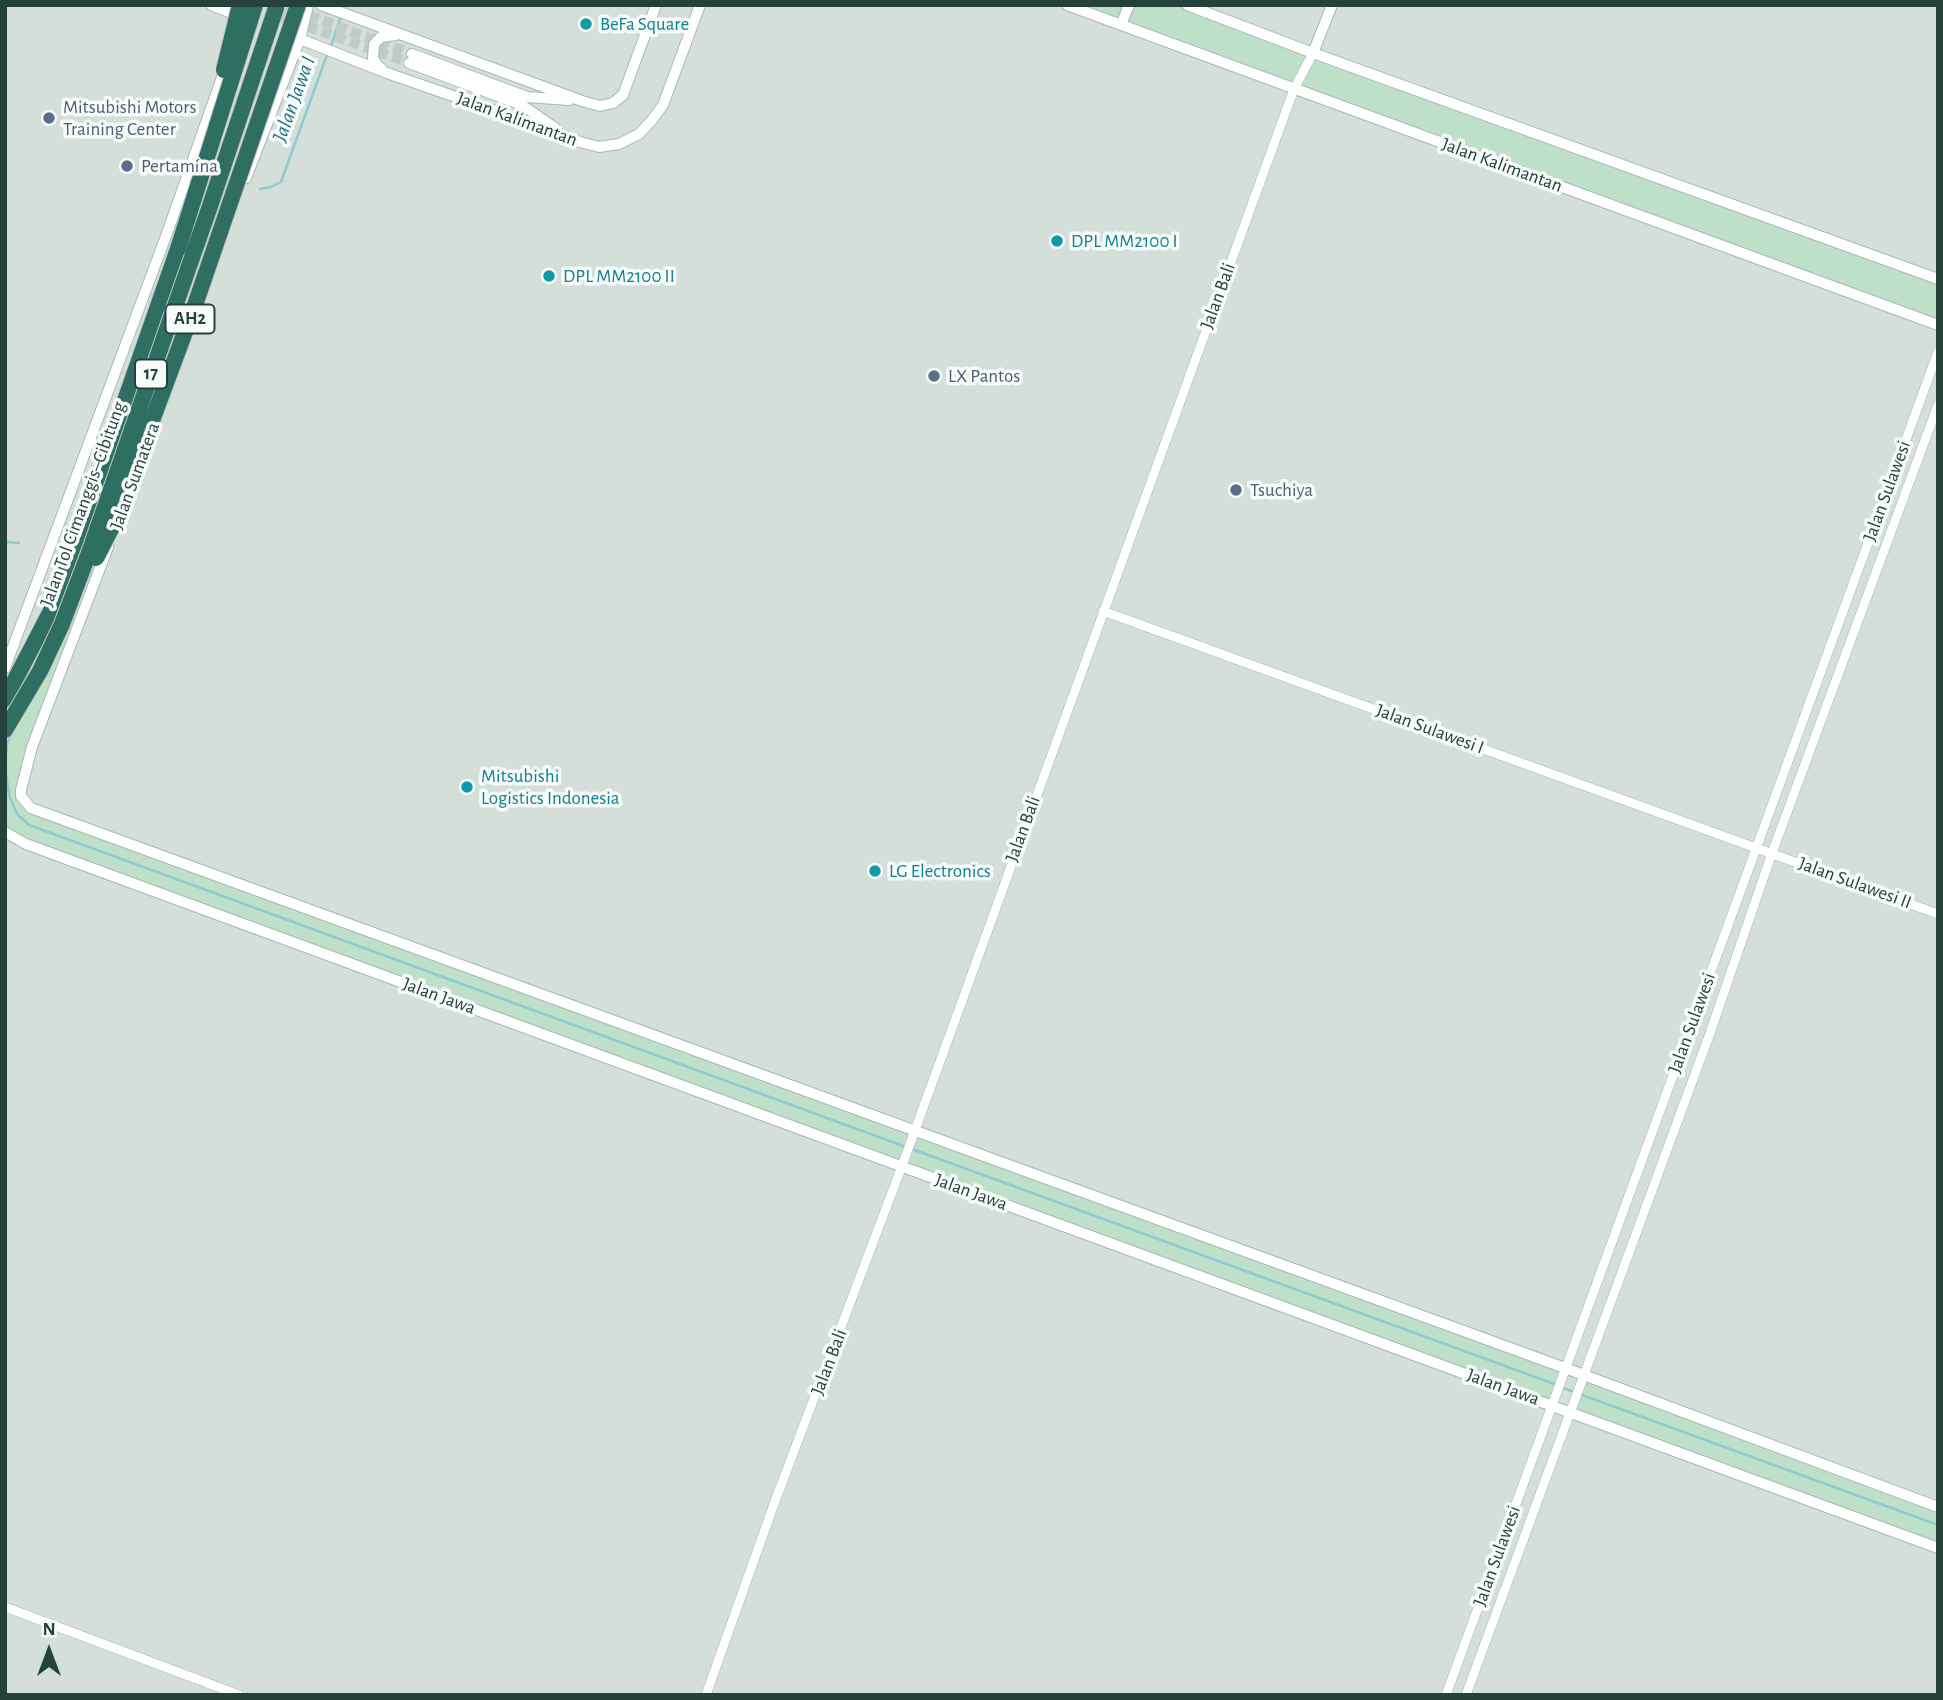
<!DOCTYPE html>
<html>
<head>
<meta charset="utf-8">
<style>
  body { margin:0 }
  #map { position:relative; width:1943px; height:1700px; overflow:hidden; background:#e6efeb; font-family:"Alegreya Sans",sans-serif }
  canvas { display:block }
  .frame { position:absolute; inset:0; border:7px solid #24423a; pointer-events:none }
  .north { position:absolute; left:14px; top:1616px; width:70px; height:70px; -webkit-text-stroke:5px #f7fbf9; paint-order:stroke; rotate:0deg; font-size:19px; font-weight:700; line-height:28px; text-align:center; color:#24423a }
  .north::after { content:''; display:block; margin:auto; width:24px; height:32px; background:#24423a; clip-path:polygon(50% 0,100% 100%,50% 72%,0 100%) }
</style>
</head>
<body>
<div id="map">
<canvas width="1943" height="1700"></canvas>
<div class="frame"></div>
<div class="north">N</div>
</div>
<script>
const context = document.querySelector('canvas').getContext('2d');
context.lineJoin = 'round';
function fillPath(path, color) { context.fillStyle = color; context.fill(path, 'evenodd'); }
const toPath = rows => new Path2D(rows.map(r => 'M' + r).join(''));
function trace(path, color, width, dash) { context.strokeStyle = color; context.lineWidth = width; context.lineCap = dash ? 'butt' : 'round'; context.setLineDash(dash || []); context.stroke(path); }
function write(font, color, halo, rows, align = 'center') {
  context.font = font + ' "Alegreya Sans",sans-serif'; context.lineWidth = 7; context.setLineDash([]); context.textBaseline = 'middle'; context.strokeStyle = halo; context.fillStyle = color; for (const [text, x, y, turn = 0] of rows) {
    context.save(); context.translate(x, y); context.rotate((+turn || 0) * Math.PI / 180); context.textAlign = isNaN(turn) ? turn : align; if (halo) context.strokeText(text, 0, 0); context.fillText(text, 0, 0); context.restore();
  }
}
fillPath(toPath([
  [5,5,1938,5,1938,1695,5,1695]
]), '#d4dfda');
fillPath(toPath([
  [1067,5,1186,5,1938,279,1938,325],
  [76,634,21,790,25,802,1565,1368,1552,1405,5,832,5,754,7,745,63,640],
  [1584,1375,1938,1507,1938,1548,1570,1412]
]), '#bfe0c8');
trace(toPath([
  [331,46,341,16],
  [260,189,271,187,281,182,328,52],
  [146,366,155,339],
  [5,542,19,543],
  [5,764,7,745,11,734],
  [5,770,10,798,17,814,29,825,906,1147],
  [912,1149,1557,1385],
  [1563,1388,1938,1525]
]), '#8ec9d4', 2.5);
trace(toPath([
  [281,5,412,54],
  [251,6,409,63]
]), '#bfccc8', 10, [10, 5]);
const minor = toPath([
  [1103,611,1938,914],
  [5,1607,239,1695],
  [706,1695,774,1504,902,1166,1294,89,1313,53],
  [1446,1695,1938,352],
  [1466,1695,1709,1036,1772,853,1938,405]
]);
const tertiary = toPath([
  [211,5,242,17],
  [321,5,582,101,600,106,613,103,623,95,656,5],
  [1067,5,1938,325],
  [1187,5,1313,53,1938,279],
  [1121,25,1129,5],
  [300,39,387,73,553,131,580,142,599,147,619,144,639,134,652,120,663,105,700,5],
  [1313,53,1332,5],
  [412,54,527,97,569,100],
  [409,63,522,105,555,128],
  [382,69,377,65,373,58,374,44,381,37,396,35],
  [246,178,300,39,308,5],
  [108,547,32,747,21,790,21,796,31,808,1565,1368,1938,1507],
  [5,668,166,236,226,66],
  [5,832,26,844,1938,1548]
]);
const motorway = toPath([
  [5,699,53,607,178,249]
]);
trace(minor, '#a8b8b2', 10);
trace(tertiary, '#a8b8b2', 12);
trace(motorway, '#c2cac8', 18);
trace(minor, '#fff', 9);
trace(tertiary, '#fff', 10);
trace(motorway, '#2f6f62', 16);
const motorwayBridge = toPath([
  [224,70,240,5],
  [178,249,255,5],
  [96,558,114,523,195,305,298,5],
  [5,730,40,671,62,624,90,550,210,206,276,8]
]);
trace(motorwayBridge, '#c2cac8', 18, []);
trace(motorwayBridge, '#2f6f62', 16);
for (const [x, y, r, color] of [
  [586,24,7,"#0f9aa8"],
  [49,118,7,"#5c6f8a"],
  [127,166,7,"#5c6f8a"],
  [1057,241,7,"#0f9aa8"],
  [549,276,7,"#0f9aa8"],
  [934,376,7,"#5c6f8a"],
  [1236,490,7,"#5c6f8a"],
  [467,787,7,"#0f9aa8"],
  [875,871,7,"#0f9aa8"]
]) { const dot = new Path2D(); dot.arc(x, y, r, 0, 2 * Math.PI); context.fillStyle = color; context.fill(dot); trace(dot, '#f7fbf9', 2.5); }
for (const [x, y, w] of [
  [190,319,49],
  [151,374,32]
]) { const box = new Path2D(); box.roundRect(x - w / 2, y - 14.5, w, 29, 5); context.fillStyle = '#f7fbf9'; context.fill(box); trace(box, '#24423a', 2); }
write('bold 18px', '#24423a', null, [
  ["AH2",190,319],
  ["17",151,374]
]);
write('19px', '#0d838f', '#f7fbf9', [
  ["BeFa Square",600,24],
  ["DPL MM2100 I",1071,241],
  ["DPL MM2100 II",563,276],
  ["Mitsubishi",481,776],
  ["Logistics Indonesia",481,798],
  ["LG Electronics",889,871]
], 'left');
write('19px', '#4e5e75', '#f7fbf9', [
  ["Mitsubishi Motors",63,107],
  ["Training Center",63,129],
  ["Pertamina",141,166],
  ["LX Pantos",948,376],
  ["Tsuchiya",1250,490]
], 'left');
write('19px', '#24423a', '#f7fbf9', [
  ["Jalan Kalimantan",517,119,20],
  ["Jalan Kalimantan",1502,165,20],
  ["Jalan Bali",1218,296,-70],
  ["Jalan Sumatera",135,476,-70],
  ["Jalan Sulawesi",1887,491,-70],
  ["Jalan Tol Cimanggis–Cibitung",83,504,-70],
  ["Jalan Sulawesi I",1430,729,20],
  ["Jalan Bali",1023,829,-70],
  ["Jalan Sulawesi II",1855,883,20],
  ["Jalan Jawa",439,996,20],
  ["Jalan Sulawesi",1692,1023,-70],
  ["Jalan Jawa",971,1192,20],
  ["Jalan Bali",829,1362,-69],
  ["Jalan Jawa",1503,1387,20],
  ["Jalan Sulawesi",1497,1556,-70]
]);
write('italic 21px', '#1c6f80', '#f7fbf9', [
  ["Jalan Jawa I",294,99,-70]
]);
</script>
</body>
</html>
